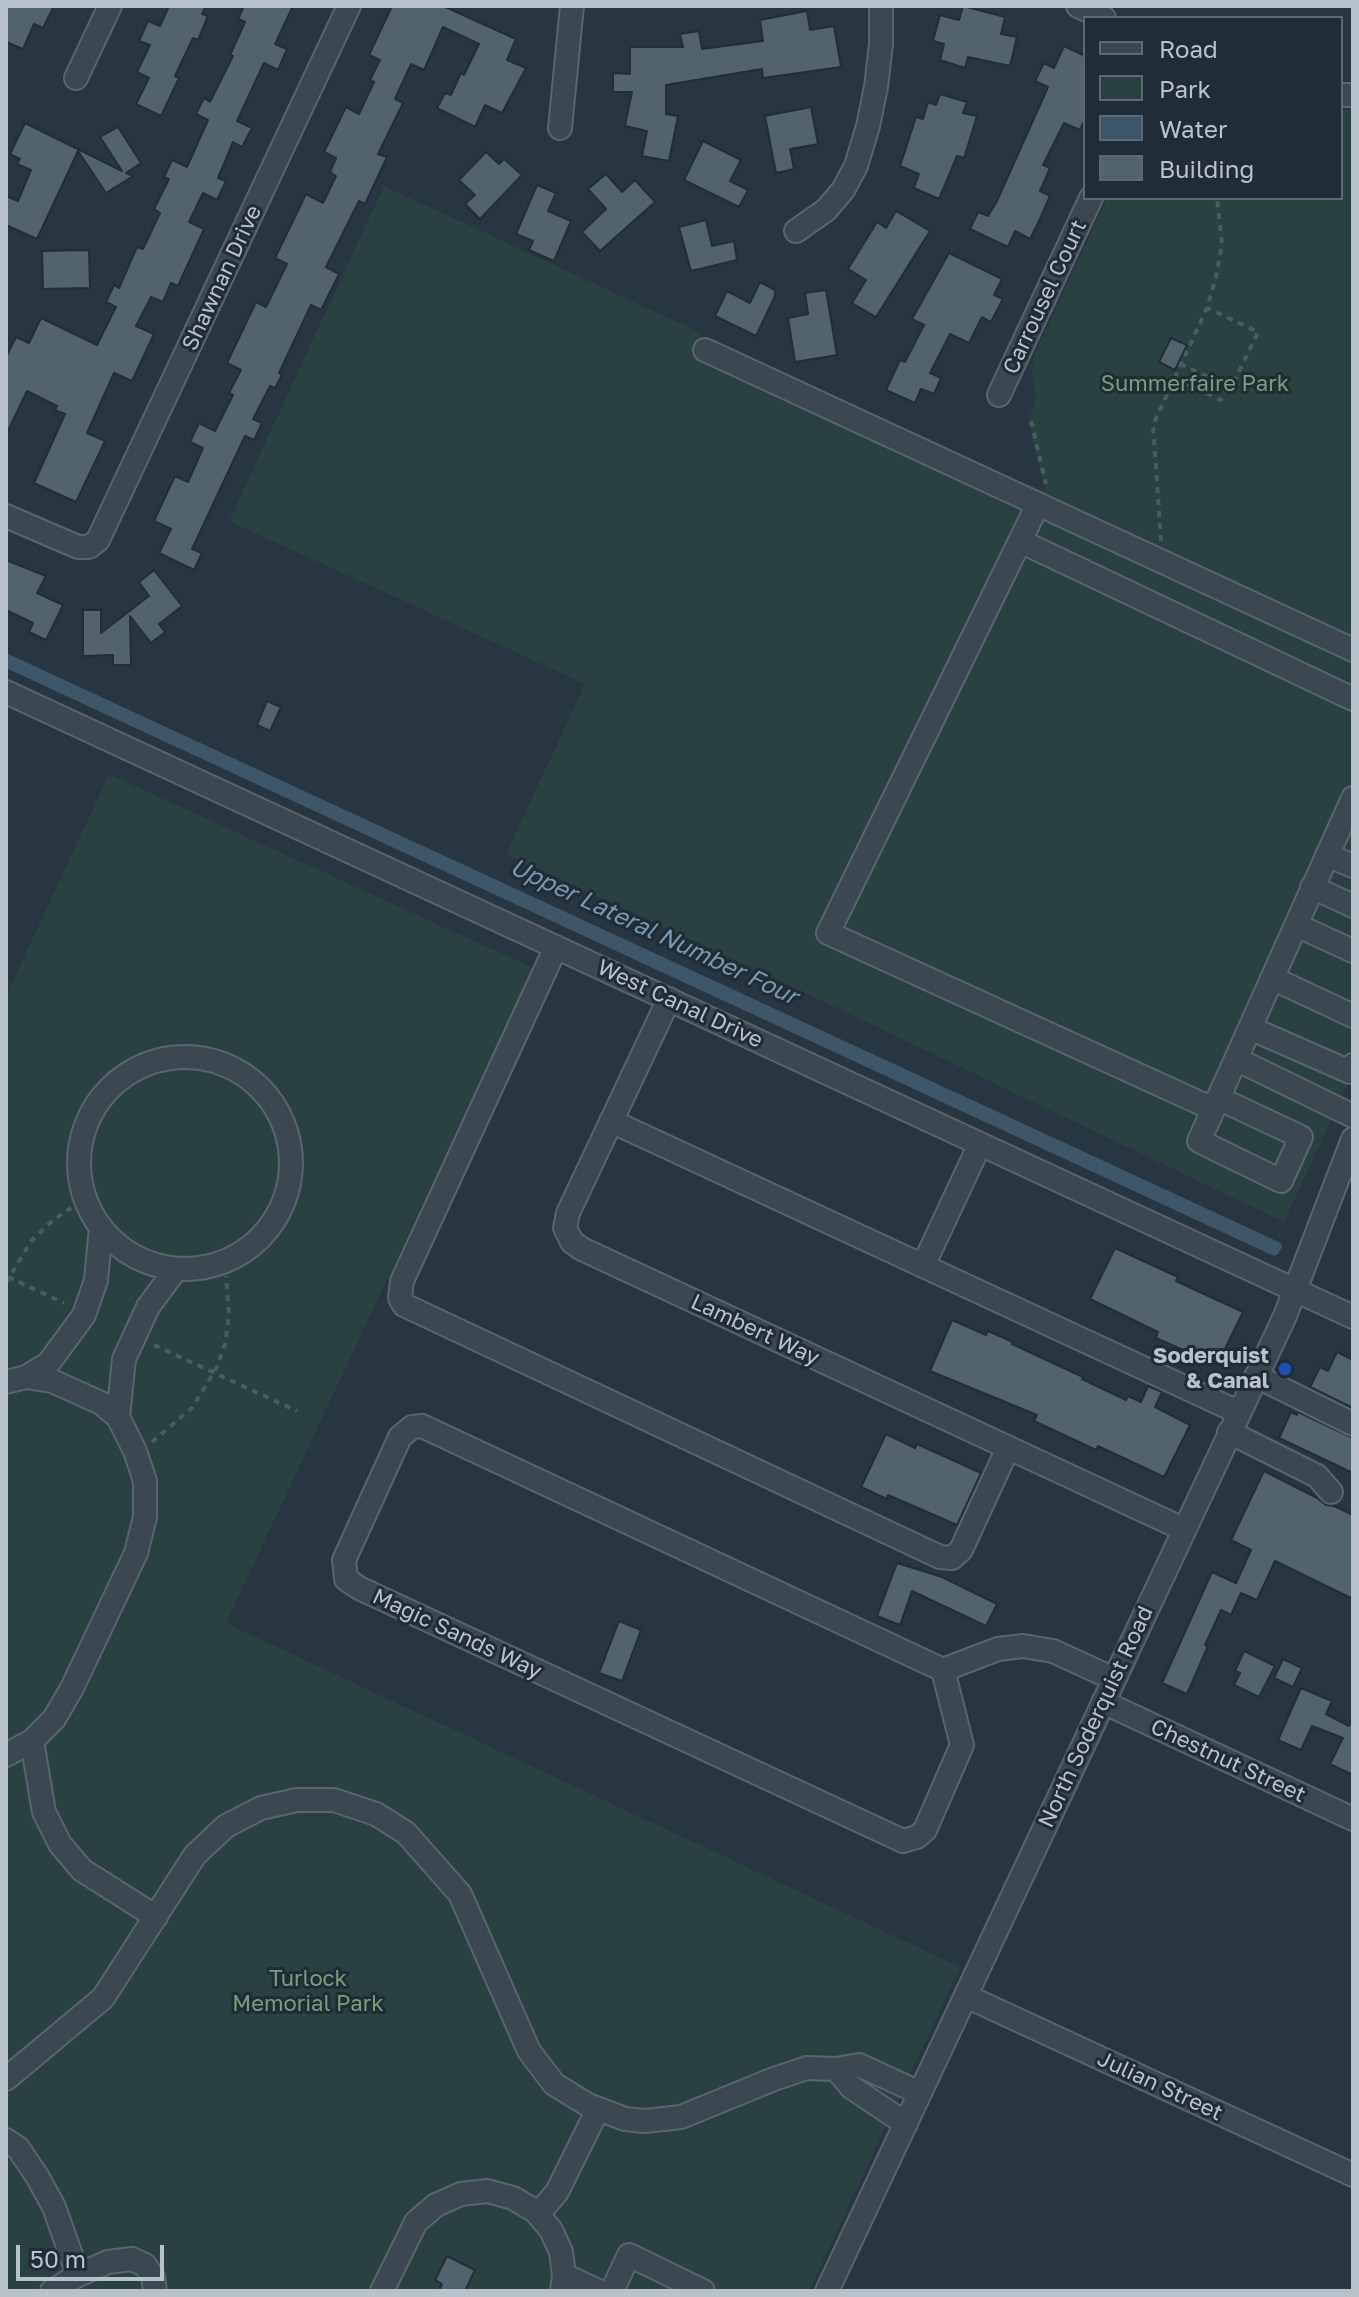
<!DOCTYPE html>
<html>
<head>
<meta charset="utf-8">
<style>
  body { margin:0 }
  #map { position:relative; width:1359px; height:2297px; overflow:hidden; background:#273641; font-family:"Golos Text",sans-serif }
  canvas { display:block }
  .frame { position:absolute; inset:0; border:8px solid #b8c2cb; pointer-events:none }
  .legend { position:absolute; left:1083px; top:16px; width:260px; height:184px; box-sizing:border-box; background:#202c36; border:2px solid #5d6872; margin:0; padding:10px 14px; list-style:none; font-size:24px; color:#b8c2cb }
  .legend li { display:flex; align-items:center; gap:16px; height:40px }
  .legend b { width:40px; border:2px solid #5d6872 }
  .scale { position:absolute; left:16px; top:2245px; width:148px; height:36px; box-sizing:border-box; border:4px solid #b8c2cb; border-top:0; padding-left:10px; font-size:24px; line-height:28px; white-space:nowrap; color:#b8c2cb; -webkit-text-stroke:6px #202c36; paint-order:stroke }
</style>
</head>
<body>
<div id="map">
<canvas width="1359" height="2297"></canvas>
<div class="frame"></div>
<ul class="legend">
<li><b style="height:10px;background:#3b4751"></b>Road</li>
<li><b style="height:22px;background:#294241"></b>Park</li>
<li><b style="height:22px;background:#3d5769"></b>Water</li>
<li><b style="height:22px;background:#52636e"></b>Building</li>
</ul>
<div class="scale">50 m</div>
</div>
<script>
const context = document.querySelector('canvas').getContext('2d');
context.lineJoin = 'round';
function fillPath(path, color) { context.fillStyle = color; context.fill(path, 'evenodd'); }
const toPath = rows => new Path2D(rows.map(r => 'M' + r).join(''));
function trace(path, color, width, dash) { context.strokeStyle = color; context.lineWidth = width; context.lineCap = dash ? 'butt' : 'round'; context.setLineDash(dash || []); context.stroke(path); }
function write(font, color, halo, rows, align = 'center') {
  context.font = font + ' "Golos Text",sans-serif'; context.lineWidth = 6; context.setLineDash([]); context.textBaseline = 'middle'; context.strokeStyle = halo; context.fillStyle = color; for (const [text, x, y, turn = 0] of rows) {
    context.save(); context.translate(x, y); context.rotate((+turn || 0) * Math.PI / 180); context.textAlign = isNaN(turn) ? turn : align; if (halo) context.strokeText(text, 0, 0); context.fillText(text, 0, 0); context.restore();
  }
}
fillPath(toPath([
  [1353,109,1353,1073,1284,1222,791,986,506,854,585,684,229,521,384,186,699,332,721,370,1016,508,1028,484,1045,491,1028,420,1036,400,1032,370,1034,356,1107,198,1341,198,1341,110],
  [109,774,533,968,226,1623,960,1967,809,2291,6,2291,6,996]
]), '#294241');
fillPath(toPath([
  [6,653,1281,1243,1282,1247,1278,1254,1274,1256,6,668]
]), '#3d5769');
const building = toPath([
  [6,6,54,6,43,28,34,24,23,49,6,42,6,6],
  [169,6,206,6,202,14,208,16,198,40,193,38,175,76,179,78,161,116,136,104,149,78,137,72,150,45,139,41,148,21,160,26,169,6],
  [244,6,293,6,275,44,287,49,278,70,264,63,237,121,252,128,242,147,233,142,218,178,226,181,217,200,203,193,189,222,204,229,178,286,171,283,163,302,151,297,136,326,154,334,132,381,114,373,87,433,105,441,76,502,34,483,65,414,55,410,57,406,27,391,6,435,6,357,16,337,29,343,41,318,97,345,116,307,106,302,114,285,119,288,137,247,143,249,160,213,154,209,169,179,164,177,172,160,187,167,208,120,196,114,204,98,210,102,233,56,230,55,245,22,238,19,244,6],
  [392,6,443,6,516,39,507,60,526,68,502,113,485,105,475,127,437,108,445,93,451,95,461,73,464,75,479,44,443,27,424,70,411,64,395,99,403,103,378,154,387,157,365,204,359,201,326,267,339,274,321,310,311,305,279,373,282,375,275,388,270,386,253,419,262,423,254,440,245,436,192,549,202,553,194,570,159,553,171,529,154,521,175,476,188,482,203,448,190,442,199,423,215,431,233,395,229,393,241,370,227,363,256,302,266,307,287,264,275,258,306,194,323,203,336,176,330,172,336,158,324,152,346,107,359,114,374,82,370,80,380,60,369,55,392,6],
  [963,6,1005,17,1001,34,1017,37,1010,66,968,57,965,68,940,60,944,44,933,41,940,15,959,20,963,6],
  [807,11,810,30,834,26,841,67,763,78,762,69,666,85,666,114,678,116,669,161,642,156,647,131,625,126,632,92,613,92,613,73,630,74,630,47,683,47,680,34,699,31,702,49,763,41,760,20,807,11],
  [1064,46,1085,56,1085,119,1080,130,1064,123,1043,165,1050,168,1040,191,1050,196,1039,221,1030,239,1015,231,1008,247,970,229,978,212,988,216,997,201,1048,87,1035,81,1044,63,1054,68,1064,46],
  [940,94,967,102,963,113,977,116,964,158,957,156,939,199,914,188,919,174,900,166,916,117,923,119,928,102,936,105,940,94],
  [811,107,818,144,790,149,794,169,776,173,765,116,811,107],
  [25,123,122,171,100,137,118,127,141,163,126,173,133,176,106,193,78,151,37,239,6,225,6,196,18,201,31,170,17,164,20,159,10,154,25,123],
  [703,141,741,160,730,181,748,190,739,207,684,180,703,141],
  [486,152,499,164,504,159,522,175,480,219,465,204,475,195,459,180,486,152],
  [606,174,622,192,635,180,655,202,600,251,582,232,606,209,588,189,606,174],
  [537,185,556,193,548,211,571,221,554,261,529,250,533,241,516,234,537,185],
  [896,211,930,231,876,317,852,303,866,280,848,269,877,222,886,228,896,211],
  [706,220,712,246,734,241,737,260,691,271,679,227,706,220],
  [89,250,90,288,43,289,42,251,89,250],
  [949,253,1002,279,994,295,1003,299,991,322,982,317,969,343,950,334,930,373,941,378,934,394,921,389,915,403,886,390,900,360,905,362,924,325,912,319,949,253],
  [760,282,775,290,775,296,756,336,715,316,727,291,750,303,760,282],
  [826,290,837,355,795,362,788,318,808,314,805,293,826,290],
  [1171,338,1187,345,1175,370,1159,362,1171,338],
  [6,560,46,576,37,593,63,605,46,640,29,632,33,623,6,610,6,560],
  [154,570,182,606,159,624,165,632,151,643,130,616,131,665,113,665,113,655,83,656,83,610,101,610,101,633,149,596,139,582,154,570],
  [267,701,281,707,270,731,257,725,267,701],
  [1115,1248,1178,1277,1176,1281,1243,1312,1217,1365,1156,1338,1158,1332,1090,1299,1115,1248],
  [952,1320,986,1335,988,1331,1013,1342,1012,1344,1083,1377,1082,1379,1126,1400,1128,1396,1141,1402,1148,1386,1162,1392,1155,1407,1190,1425,1164,1477,1098,1446,1096,1450,1034,1421,1037,1415,930,1371,952,1320],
  [1337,1352,1353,1360,1353,1408,1310,1387,1320,1367,1328,1371,1337,1352],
  [1291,1412,1297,1415,1298,1412,1353,1438,1353,1473,1279,1438,1291,1412],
  [886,1434,915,1448,917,1444,981,1473,957,1525,888,1495,887,1499,861,1487,886,1434],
  [1264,1471,1317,1498,1326,1505,1334,1506,1353,1515,1353,1599,1275,1561,1257,1600,1241,1593,1231,1615,1221,1610,1205,1645,1208,1646,1187,1694,1162,1683,1212,1572,1236,1583,1251,1550,1231,1540,1264,1471],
  [897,1563,942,1577,997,1604,986,1626,912,1591,900,1625,877,1616,897,1563],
  [619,1621,641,1630,622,1681,599,1673,619,1621],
  [1244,1651,1275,1666,1259,1697,1234,1685,1240,1673,1235,1671,1244,1651],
  [1283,1659,1302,1668,1293,1687,1274,1678,1283,1659],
  [1301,1688,1332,1701,1326,1714,1349,1726,1353,1717,1353,1775,1330,1764,1343,1738,1312,1726,1301,1750,1278,1740,1301,1688],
  [447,2256,475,2270,465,2291,439,2291,442,2284,435,2280,447,2256]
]);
fillPath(building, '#52636e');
trace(building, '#222e38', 2);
const minor = toPath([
  [1078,6,1104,18],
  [76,78,110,6],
  [1341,95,1353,95],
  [560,128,572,6],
  [796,231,826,210,843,190,856,166,868,126,876,87,881,44,881,6],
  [705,350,1353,650],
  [999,395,1091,198],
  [6,516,78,547,89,547,98,540,349,6],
  [1020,541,1038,504],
  [6,692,1353,1317],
  [1353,798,1236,1059,1353,1116],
  [1327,855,1353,866],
  [1312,887,1353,906],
  [1296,925,1353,951],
  [556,947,402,1281,400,1298,404,1305,940,1557,952,1558,961,1550,1008,1448],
  [1272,978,1353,1016],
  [669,999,568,1213,565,1228,572,1242,582,1249,1183,1529],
  [1250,1028,1350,1072,1353,1065],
  '79 1163a106 106 0 1 1 212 0a106 106 0 1 1-212 0Z',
  [1218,1098,1301,1137,1281,1181,1199,1141,1236,1059],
  [1213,1109,828,933,1020,541,1353,699],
  [611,1121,1238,1412],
  [923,1266,980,1144],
  [1256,1376,1353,1424],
  [26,1377,48,1364,84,1315,96,1280,101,1227],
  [6,1382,26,1377,52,1381,101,1403,118,1417,135,1451,145,1481,145,1517,136,1553,72,1688,54,1719,32,1741,6,1755],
  [118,1417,124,1359,148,1307,176,1269],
  [1229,1432,1317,1476,1331,1492],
  [943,1670,962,1745,925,1830,917,1837,903,1841,359,1588,346,1579,344,1560,400,1437,412,1427,422,1426,943,1670,998,1649,1023,1646,1053,1651,1114,1679],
  [1103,1702,1353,1819],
  [32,1741,44,1812,60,1844,82,1870,156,1917],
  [966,1996,1353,2175],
  [836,2069,851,2087,906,2124],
  [6,2079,103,1998,195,1855,226,1826,261,1808,297,1800,334,1800,376,1814,406,1833,460,1894,529,2051,554,2084,588,2105,625,2119,645,2121,681,2117,774,2079,807,2068,836,2069,859,2065,920,2093],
  [6,2140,18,2148,37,2176,54,2207,78,2275,52,2291],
  [538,2214,557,2192,598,2109],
  [78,2275,108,2262,132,2259,145,2265,153,2277,155,2291],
  [564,2275,598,2291],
  [382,2291,416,2222,436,2205,461,2194,487,2191,513,2198,535,2211,551,2230,561,2252,564,2275,562,2291],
  [612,2291,629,2255,703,2291],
  [827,2291,1285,1316,1353,1139]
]);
trace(minor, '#59656e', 26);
trace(toPath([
  [1180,364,1228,386,1233,384,1258,332,1207,308],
  [1174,378,1221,400,1228,386],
  [1199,390,1205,376],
  [1031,421,1046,484],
  [1161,541,1153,425,1207,308,1216,277,1222,244,1217,198],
  [8,1277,64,1303],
  [6,1283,31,1241,52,1221,71,1208],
  [154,1345,297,1411],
  [152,1442,192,1408,217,1367,225,1344,229,1315,226,1276]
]), '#475e5d', 4, [6, 6]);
trace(minor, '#3b4751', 22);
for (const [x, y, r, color] of [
  [1285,1369,8,"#1a4fb4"]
]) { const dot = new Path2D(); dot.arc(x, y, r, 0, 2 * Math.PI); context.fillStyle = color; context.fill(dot); trace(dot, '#202c36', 3); }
write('22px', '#b8c2cb', '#202c36', [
  ["Shawnan Drive",222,278,-65],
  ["Carrousel Court",1045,297,-65],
  ["West Canal Drive",680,1004,25],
  ["Lambert Way",755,1330,25],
  ["Magic Sands Way",457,1634,25],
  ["North Soderquist Road",1096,1717,-65],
  ["Chestnut Street",1228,1761,25],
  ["Julian Street",1160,2086,25]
]);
write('22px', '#76a07a', '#202c36', [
  ["Summerfaire Park",1195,384],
  ["Turlock",308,1979],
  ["Memorial Park",308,2004]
]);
write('bold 22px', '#b8c2cb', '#202c36', [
  ["Soderquist",1269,1356],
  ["& Canal",1269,1381]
], 'right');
write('italic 24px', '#7997ad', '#202c36', [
  ["Upper Lateral Number Four",654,932,25]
]);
</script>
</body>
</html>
